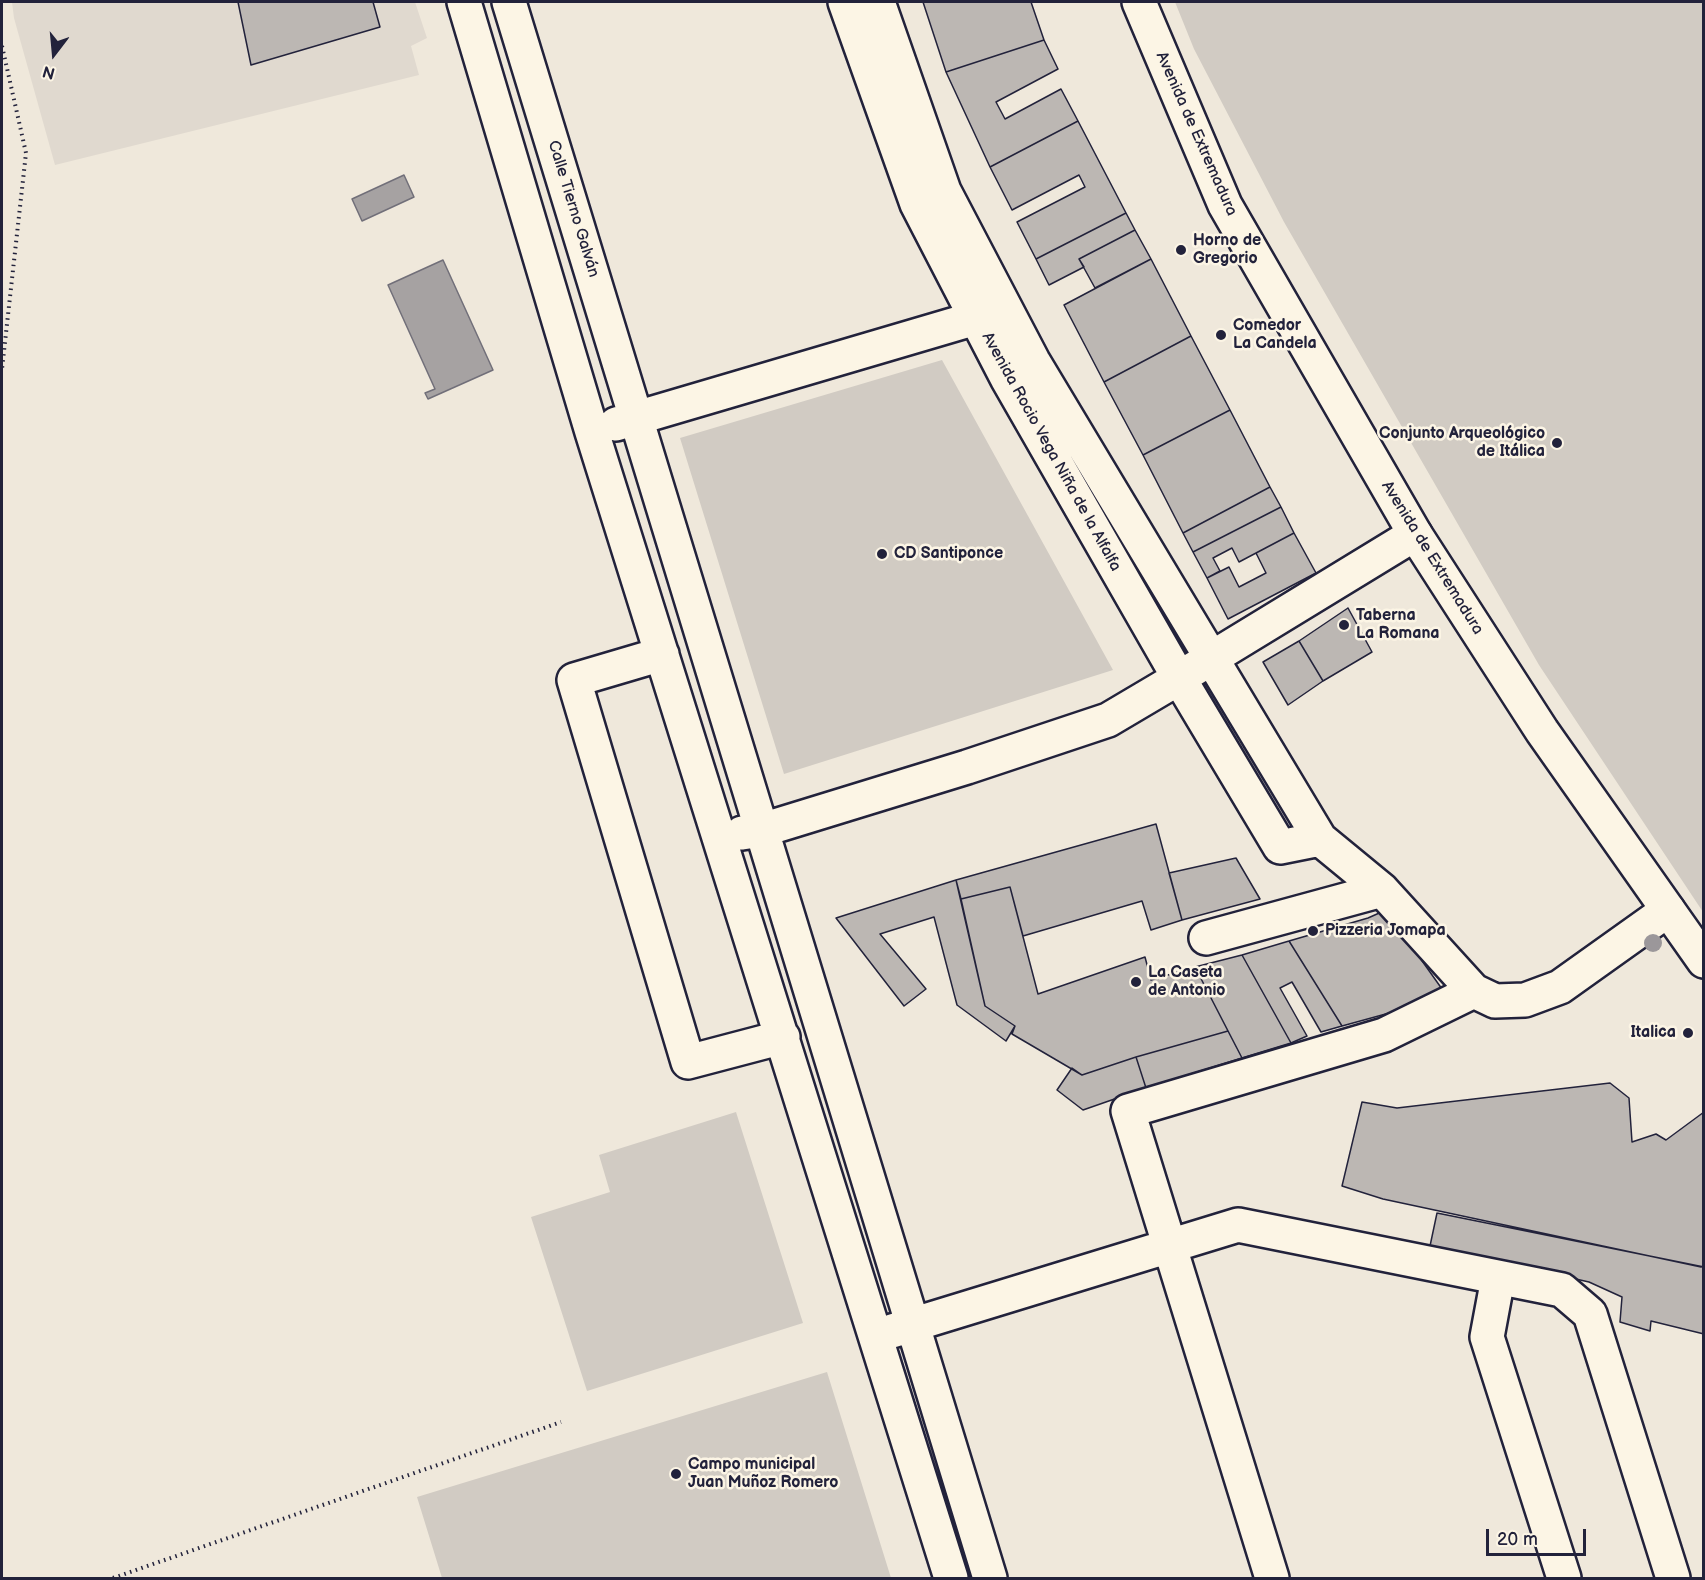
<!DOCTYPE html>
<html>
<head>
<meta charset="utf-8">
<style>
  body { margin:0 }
  #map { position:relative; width:1705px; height:1580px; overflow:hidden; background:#efe8db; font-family:"Balsamiq Sans",sans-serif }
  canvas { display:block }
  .frame { position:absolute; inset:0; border:3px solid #22223b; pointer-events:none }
  .north { position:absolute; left:24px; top:24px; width:60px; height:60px; -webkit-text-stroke:4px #fcf5e5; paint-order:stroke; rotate:196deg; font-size:16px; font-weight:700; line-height:24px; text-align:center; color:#22223b }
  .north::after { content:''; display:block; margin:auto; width:21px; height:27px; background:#22223b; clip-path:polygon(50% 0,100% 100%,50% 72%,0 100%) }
  .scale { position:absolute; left:1486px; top:1529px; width:100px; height:27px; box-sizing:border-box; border:3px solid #22223b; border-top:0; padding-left:8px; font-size:18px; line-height:21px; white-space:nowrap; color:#22223b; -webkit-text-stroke:4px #fcf5e5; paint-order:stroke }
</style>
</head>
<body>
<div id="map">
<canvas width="1705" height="1580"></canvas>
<div class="frame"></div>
<div class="north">N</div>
<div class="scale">20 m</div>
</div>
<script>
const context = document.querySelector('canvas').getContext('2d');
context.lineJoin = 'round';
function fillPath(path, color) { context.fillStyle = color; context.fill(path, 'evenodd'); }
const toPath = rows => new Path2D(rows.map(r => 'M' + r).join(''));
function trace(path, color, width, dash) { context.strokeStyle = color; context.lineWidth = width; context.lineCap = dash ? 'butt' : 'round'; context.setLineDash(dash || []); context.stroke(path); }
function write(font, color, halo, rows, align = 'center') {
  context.font = font + ' "Balsamiq Sans",sans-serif'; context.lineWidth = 5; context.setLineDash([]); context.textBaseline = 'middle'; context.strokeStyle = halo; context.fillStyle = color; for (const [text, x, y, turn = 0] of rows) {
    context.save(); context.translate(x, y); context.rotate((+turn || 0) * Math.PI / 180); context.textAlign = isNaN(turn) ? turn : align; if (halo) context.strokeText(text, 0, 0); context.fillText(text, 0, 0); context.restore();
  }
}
fillPath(toPath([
  [12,2,415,2,427,38,411,46,419,75,55,165,14,18]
]), '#e0d9cf');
fillPath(toPath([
  [1175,2,1703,2,1703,912,1539,665,1284,222,1194,49],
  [942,360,1113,670,784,774,680,438],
  [736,1112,803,1323,587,1391,531,1217,610,1192,599,1155],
  [827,1372,891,1578,442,1578,417,1497]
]), '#d1cbc3');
const water = toPath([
  [404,175,414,197,362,221,352,199,404,175],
  [443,260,493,370,428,399,425,393,435,389,388,285,443,260]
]);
fillPath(water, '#a6a2a2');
trace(water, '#716f79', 1.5);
const building = toPath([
  [238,2,373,2,380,27,251,65,238,2],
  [923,2,1031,2,1044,40,946,72,923,2],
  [1044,40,1058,69,996,102,1005,119,1061,89,1078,121,990,167,946,72,1044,40],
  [1078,121,1126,213,1036,259,1017,222,1085,187,1079,175,1012,210,990,167,1078,121],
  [1126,213,1135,230,1079,259,1084,267,1049,285,1036,259,1126,213],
  [1135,230,1151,259,1095,288,1079,259,1135,230],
  [1151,259,1191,336,1104,382,1064,305,1151,259],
  [1191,336,1230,410,1143,455,1104,382,1191,336],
  [1230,410,1270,487,1183,533,1143,455,1230,410],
  [1270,487,1281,507,1193,552,1183,533,1270,487],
  [1281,507,1294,533,1239,562,1232,548,1213,558,1220,571,1207,578,1193,552,1281,507],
  [1294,533,1316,573,1228,619,1207,578,1229,567,1239,587,1266,573,1256,553,1294,533],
  [1348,608,1372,652,1323,681,1299,641,1348,608],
  [1299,641,1323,681,1288,705,1263,662,1299,641],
  [1156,824,1182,920,1151,930,1142,901,1023,936,1010,887,961,899,956,880,1156,824],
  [1236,858,1260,899,1182,920,1169,873,1236,858],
  [956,880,985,1006,1015,1026,1006,1041,957,1005,934,917,880,934,926,989,904,1006,836,918,956,880],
  [1010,887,1038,994,1145,957,1151,980,1195,967,1228,1031,1136,1057,1082,1075,1012,1034,1015,1026,985,1006,961,899,1010,887],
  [1386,910,1442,989,1393,1012,1342,1026,1289,941,1368,918,1386,910],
  [1289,941,1342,1026,1321,1032,1292,982,1280,988,1307,1036,1291,1043,1242,955,1289,941],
  [1242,955,1291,1043,1242,1058,1195,967,1242,955],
  [1228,1031,1242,1058,1146,1088,1136,1057,1228,1031],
  [1136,1057,1146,1088,1083,1110,1057,1090,1072,1068,1082,1075,1136,1057],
  [1610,1083,1629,1098,1632,1142,1656,1134,1666,1140,1704,1112,1704,1266,1701,1267,1383,1199,1342,1186,1362,1102,1397,1108,1610,1083],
  [1437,1213,1704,1267,1704,1334,1651,1321,1650,1331,1620,1322,1622,1297,1589,1282,1430,1246,1437,1213]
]);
fillPath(building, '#bcb7b3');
trace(building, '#22223b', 1.5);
const minor = toPath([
  [464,2,592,432,951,1578],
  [509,2,990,1578],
  [845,2,917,204,1007,378,1179,678,1280,847,1320,839],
  [878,2,944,191,1033,361,1320,839,1382,890,1474,991,1495,1001,1525,1000,1560,987,1668,910],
  [616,424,976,318],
  [662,654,574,680,688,1062,783,1037],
  [742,833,762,830,967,767,1108,720,1179,678,1415,534],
  [1206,938,1382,890],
  [1498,1278,1487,1337,1564,1578],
  [892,1331,1238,1225,1562,1290,1590,1314,1673,1578],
  [1272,1578,1128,1111,1384,1035,1474,991]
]);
const major = toPath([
  [1139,2,1225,205,1415,534,1542,731,1704,961]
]);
trace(minor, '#22223b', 38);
trace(major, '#22223b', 38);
trace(toPath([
  [2,46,26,153,2,369],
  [113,1578,561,1422]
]), '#22223b', 4, [1.5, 4.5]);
trace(minor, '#fcf5e5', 33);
trace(major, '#fcf5e5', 33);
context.fillStyle = '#9b979a';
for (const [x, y] of [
  [1653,943]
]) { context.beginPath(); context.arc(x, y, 9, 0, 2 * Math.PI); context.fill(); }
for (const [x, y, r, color] of [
  [1181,250,6,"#22223b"],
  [1221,335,6,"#22223b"],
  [1557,443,6,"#22223b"],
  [882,554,6,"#22223b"],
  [1344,625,6,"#22223b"],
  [1313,931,6,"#22223b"],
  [1136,982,6,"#22223b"],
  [1688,1033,6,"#22223b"],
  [676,1474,6,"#22223b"]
]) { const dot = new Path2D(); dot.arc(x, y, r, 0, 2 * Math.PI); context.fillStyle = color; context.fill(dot); trace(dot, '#fcf5e5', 2); }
write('16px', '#22223b', '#fcf5e5', [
  ["Avenida de Extremadura",1196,134,66],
  ["Calle Tierno Galván",573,209,73],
  ["Avenida Rocio Vega Niña de la Alfalfa",1051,452,61],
  ["Avenida de Extremadura",1432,558,58]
]);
write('bold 16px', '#22223b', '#fcf5e5', [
  ["Horno de",1193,241],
  ["Gregorio",1193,259],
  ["Comedor",1233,326],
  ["La Candela",1233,344],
  ["Conjunto Arqueológico",1545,434,"right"],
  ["de Itálica",1545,452,"right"],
  ["CD Santiponce",894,554],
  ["Taberna",1356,616],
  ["La Romana",1356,634],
  ["Pizzeria Jomapa",1325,931],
  ["La Caseta",1148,973],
  ["de Antonio",1148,991],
  ["Italica",1676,1033,"right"],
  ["Campo municipal",688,1465],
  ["Juan Muñoz Romero",688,1483]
], 'left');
</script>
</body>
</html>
